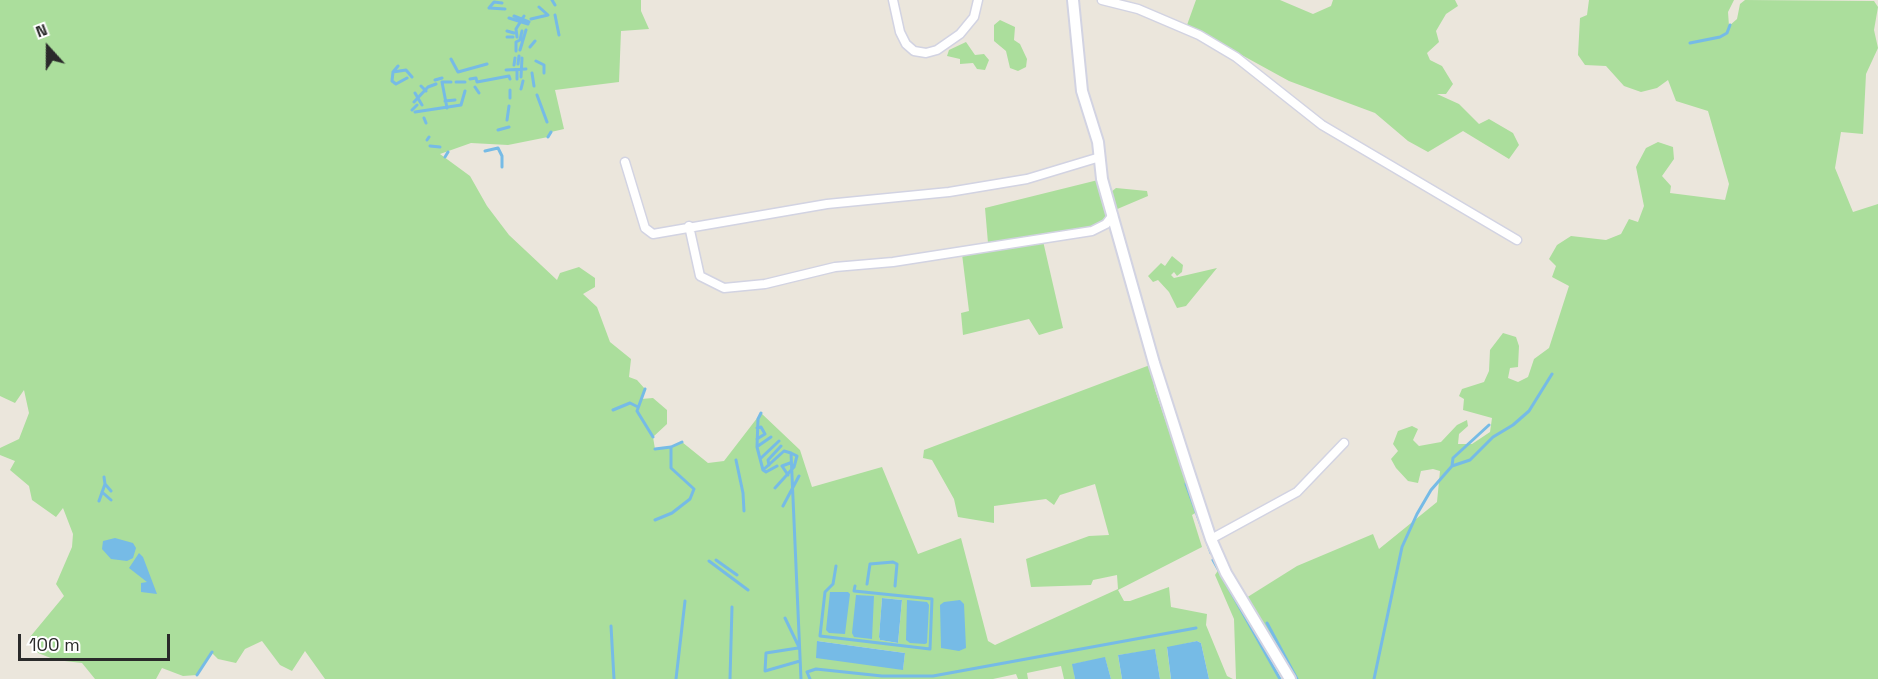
<!DOCTYPE html>
<html>
<head>
<meta charset="utf-8">
<style>
  body { margin:0 }
  #map { position:relative; width:1878px; height:679px; overflow:hidden; background:#ebe6dc; font-family:"Space Grotesk",sans-serif }
  canvas { display:block }
  .north { position:absolute; left:18px; top:18px; width:60px; height:60px; -webkit-text-stroke:4px #fff; paint-order:stroke; rotate:339deg; font-size:16px; font-weight:700; line-height:24px; text-align:center; color:#2a2a2a }
  .north::after { content:''; display:block; margin:auto; width:21px; height:27px; background:#2a2a2a; clip-path:polygon(50% 0,100% 100%,50% 72%,0 100%) }
  .scale { position:absolute; left:18px; top:634px; width:152px; height:27px; box-sizing:border-box; border:3px solid #2a2a2a; border-top:0; padding-left:8px; font-size:18px; line-height:21px; white-space:nowrap; color:#2a2a2a; -webkit-text-stroke:4px #fff; paint-order:stroke }
</style>
</head>
<body>
<div id="map">
<canvas width="1878" height="679"></canvas>
<div class="north">N</div>
<div class="scale">100 m</div>
</div>
<script>
const context = document.querySelector('canvas').getContext('2d');
context.lineJoin = 'round';
function fillPath(path, color) { context.fillStyle = color; context.fill(path, 'evenodd'); }
const toPath = rows => new Path2D(rows.map(r => 'M' + r).join(''));
function trace(path, color, width, dash) { context.strokeStyle = color; context.lineWidth = width; context.lineCap = dash ? 'butt' : 'round'; context.setLineDash(dash || []); context.stroke(path); }
fillPath(toPath([
  [0,0,641,0,641,11,649,29,621,31,619,82,555,90,564,129,551,132,548,137,508,145,471,143,440,154,470,176,487,206,509,235,557,280,560,273,579,267,595,278,595,287,583,294,597,307,610,342,631,359,629,377,637,380,645,389,641,399,653,398,667,410,667,424,653,437,655,449,671,447,682,442,708,463,724,461,761,413,800,450,812,487,882,467,918,554,961,538,988,641,995,645,1118,589,1117,575,1093,580,1091,585,1031,587,1026,559,1089,536,1109,535,1095,484,1060,495,1054,505,1046,499,994,506,994,523,958,517,954,499,932,460,923,458,924,450,1150,365,1155,390,1197,512,1192,515,1202,547,1118,590,1124,601,1130,601,1169,587,1171,607,1207,614,1206,625,1227,676,1233,679,1209,679,1201,643,1197,641,1167,648,1171,679,1160,679,1155,650,1118,655,1122,679,1111,679,1105,658,1073,664,1075,679,1064,679,1061,666,1027,673,1028,679,1018,679,1016,674,993,679,325,679,305,651,292,671,280,665,262,641,245,649,236,663,218,659,212,653,197,675,183,676,162,668,156,679,95,679,82,663,56,660,38,653,30,637,64,596,56,584,72,547,73,534,63,508,56,517,32,500,29,486,10,470,15,461,0,455,0,448,19,439,29,413,24,390,15,403,0,396],
  [882,598,902,600,898,643,880,640,879,637],
  [817,641,905,653,903,669],
  [1196,0,1280,0,1313,14,1331,6,1333,0,1455,0,1458,6,1446,14,1436,31,1439,42,1427,53,1430,60,1442,66,1453,84,1446,94,1437,94,1459,104,1479,124,1489,119,1513,133,1519,145,1509,159,1463,131,1428,152,1408,141,1375,113,1289,81,1187,25],
  [1589,0,1734,0,1728,12,1729,26,1737,19,1740,4,1745,0,1874,1,1878,7,1874,30,1878,48,1866,74,1863,134,1841,132,1835,168,1853,212,1878,204,1878,679,1293,679,1246,598,1297,566,1373,534,1379,549,1437,502,1440,471,1433,469,1421,471,1418,483,1408,481,1396,468,1391,459,1398,451,1393,444,1398,431,1412,426,1418,429,1413,440,1419,446,1441,442,1457,425,1467,420,1468,426,1459,434,1458,444,1472,444,1490,432,1492,418,1463,410,1464,399,1459,396,1462,389,1484,382,1489,371,1490,350,1503,333,1516,337,1519,346,1518,367,1510,368,1508,378,1518,382,1528,377,1534,359,1549,348,1569,286,1552,277,1556,266,1549,259,1557,245,1571,236,1606,240,1621,234,1629,219,1638,222,1644,206,1636,167,1646,148,1658,142,1673,147,1674,159,1662,176,1671,186,1670,193,1725,200,1729,184,1708,111,1676,101,1668,80,1657,88,1641,92,1624,86,1606,66,1585,65,1578,55,1580,18,1587,15],
  [1000,20,1015,27,1014,40,1020,44,1027,59,1026,67,1018,71,1010,68,1006,51,994,41,994,25],
  [966,42,975,55,984,54,989,60,985,70,977,69,973,63,960,64,960,59,947,56,949,50],
  [1098,180,1109,214,1106,220,1091,227,988,243,985,208],
  [1116,188,1147,191,1148,196,1115,210,1111,192],
  [1043,241,1063,328,1039,335,1029,319,963,335,961,313,969,311,962,254],
  [1172,256,1183,265,1182,272,1177,276,1174,272,1171,275,1174,278,1217,268,1186,306,1177,308,1169,292,1158,280,1153,282,1148,276,1161,263,1165,266],
  [1219,569,1280,679,1236,679,1234,619,1215,575]
]), '#abde9c');
fillPath(toPath([
  [115,538,133,543,136,548,133,558,127,561,111,559,102,549,103,541],
  [139,553,143,557,157,594,141,592,141,583,147,582,129,568],
  [830,592,848,592,850,594,845,634,829,633,826,630],
  [856,595,874,596,872,639,854,637,852,633],
  [882,598,902,600,898,643,880,640,879,637],
  [907,600,927,602,929,605,927,643,925,644,910,643,906,640],
  [960,600,964,604,966,648,959,651,941,648,940,605,944,602],
  [817,641,905,653,903,670,816,658],
  [1197,641,1201,643,1209,679,1171,679,1167,647],
  [1155,649,1160,679,1122,679,1118,655],
  [1105,657,1111,679,1075,679,1072,664]
]), '#76bbe6');
trace(toPath([
  [552,0,555,5],
  [502,3,494,2,489,8,505,9],
  [555,15,559,35],
  [514,16,529,22],
  [509,18,528,24],
  [531,19,548,15,539,7],
  [507,31,514,33],
  [507,37,513,37],
  [517,37,516,29,524,16],
  [1690,43,1720,37,1727,33,1730,25],
  [530,47,535,41],
  [520,50,526,30],
  [516,51,516,42,520,40,522,31],
  [451,59,458,72,487,64],
  [536,61,544,65,544,73],
  [518,64,519,56],
  [514,65,515,58],
  [398,66,393,72,392,81,396,84,407,78],
  [506,70,526,69],
  [517,70,517,79],
  [393,72,406,70,412,77],
  [532,73,534,86],
  [521,77,522,58],
  [470,79,476,78,477,82,509,76,510,79],
  [435,80,442,78],
  [456,82,465,82],
  [421,86,426,91],
  [475,87,479,93],
  [521,89,523,81],
  [415,93,422,105],
  [537,95,547,122],
  [510,98,510,90],
  [445,101,455,100],
  [414,102,428,87,436,84],
  [447,108,442,82,451,82],
  [412,110,417,105],
  [415,112,461,105,465,91],
  [424,118,426,123],
  [507,120,509,106],
  [498,130,509,127],
  [548,137,551,132],
  [427,140,429,137],
  [430,146,440,147],
  [485,151,498,148,502,156,502,167],
  [445,157,448,152],
  [645,389,637,411,653,437],
  [613,410,630,403,638,407],
  [761,413,758,419,757,447,763,470,766,472,777,466],
  [757,439,765,434,761,427,757,428],
  [758,446,771,437],
  [655,449,671,447,682,442],
  [761,458,779,441],
  [736,460,743,493,744,511],
  [769,465,768,460,781,446],
  [1452,466,1453,458,1489,425],
  [763,470,784,451,791,453,801,679],
  [788,475,782,466,790,463,792,465],
  [105,484,111,491],
  [1186,484,1211,553],
  [775,488,794,467,797,456,791,453],
  [102,492,111,500],
  [99,501,105,484,104,477],
  [783,506,799,476],
  [655,520,672,513,690,499,694,489,671,468,671,447],
  [716,560,737,575],
  [1213,560,1280,679],
  [709,561,748,590],
  [836,566,833,584,825,592,820,636,930,649,932,599,854,591,855,586],
  [867,584,870,564,893,562,897,564,895,586],
  [785,618,798,645],
  [1267,623,1297,679],
  [611,626,614,679],
  [798,648,766,653,765,671,800,661],
  [197,675,212,652],
  [676,679,685,601],
  [730,679,732,607],
  [810,679,807,672,816,669,882,676,933,676,1196,628],
  [1374,679,1402,547,1417,514,1431,490,1452,466,1470,460,1493,437,1513,425,1529,411,1552,374]
]), '#76bbe6', 3);
const minor = toPath([
  [893,0,900,32,906,44,914,51,926,53,937,50,960,34,974,17,978,0],
  [1102,0,1138,9,1199,35,1236,57,1322,125,1517,240],
  [625,162,645,228,653,234,827,204,949,192,1027,179,1100,157],
  [689,226,700,276,724,288,765,284,835,267,893,262,1092,231,1106,224,1113,215],
  [1211,539,1297,492,1344,443]
]);
const tertiary = toPath([
  [1073,0,1082,91,1098,142,1102,179,1154,363,1186,463,1211,539,1226,573,1290,679]
]);
trace(minor, '#d2d3e2', 11);
trace(tertiary, '#d2d3e2', 14);
trace(minor, '#fff', 8);
trace(tertiary, '#fff', 10);
</script>
</body>
</html>
